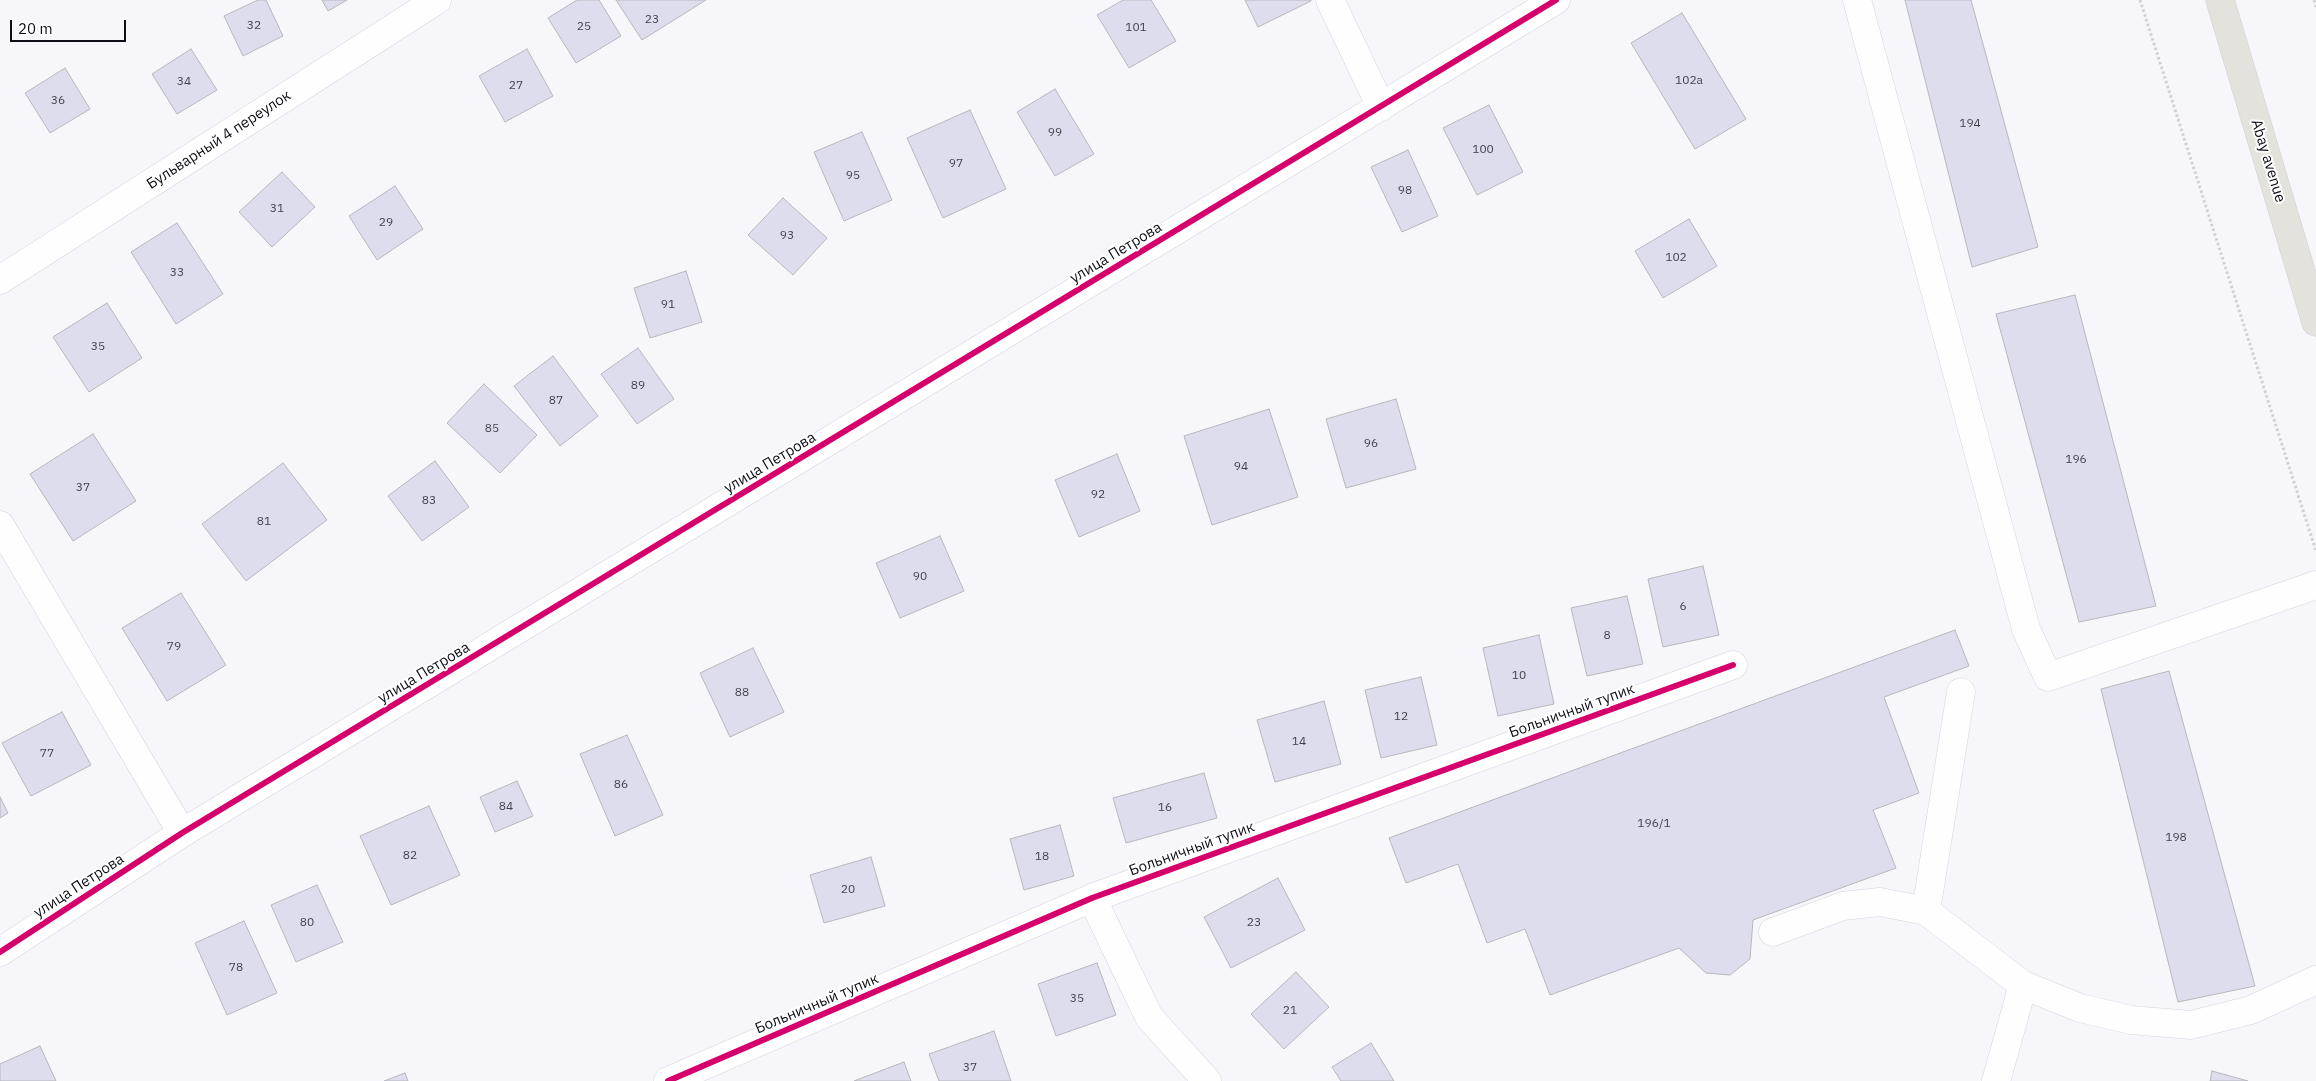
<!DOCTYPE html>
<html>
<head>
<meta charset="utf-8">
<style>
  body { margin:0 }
  #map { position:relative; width:2316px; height:1081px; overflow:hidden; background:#f6f6fb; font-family:"IBM Plex Sans",sans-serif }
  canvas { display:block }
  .scale { position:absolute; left:10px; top:20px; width:116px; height:22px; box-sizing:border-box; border:2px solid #0f0e17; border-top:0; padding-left:6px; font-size:15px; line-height:18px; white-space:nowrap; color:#0f0e17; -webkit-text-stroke:4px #fff; paint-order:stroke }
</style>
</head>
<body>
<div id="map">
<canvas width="2316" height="1081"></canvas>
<div class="scale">20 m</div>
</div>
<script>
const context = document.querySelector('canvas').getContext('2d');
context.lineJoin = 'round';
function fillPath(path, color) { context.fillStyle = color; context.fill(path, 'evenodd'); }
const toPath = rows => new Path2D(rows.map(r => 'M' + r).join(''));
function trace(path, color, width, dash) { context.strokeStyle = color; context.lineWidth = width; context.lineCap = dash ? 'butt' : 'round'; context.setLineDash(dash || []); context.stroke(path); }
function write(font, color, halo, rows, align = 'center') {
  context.font = font + ' "IBM Plex Sans",sans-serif'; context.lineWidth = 4; context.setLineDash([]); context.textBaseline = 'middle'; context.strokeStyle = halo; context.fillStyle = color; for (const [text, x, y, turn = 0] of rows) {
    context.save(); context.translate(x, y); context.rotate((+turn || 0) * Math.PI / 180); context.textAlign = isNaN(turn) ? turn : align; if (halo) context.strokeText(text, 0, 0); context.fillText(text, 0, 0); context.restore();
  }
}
const building = toPath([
  [258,0,266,0,283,36,243,56,224,16,258,0],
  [322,0,347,0,328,11,322,0],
  [577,0,599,0,621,36,576,63,548,18,577,0],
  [616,0,706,0,642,40,616,0],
  [1123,0,1151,0,1176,41,1129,68,1097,15,1123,0],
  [1245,0,1311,0,1311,1,1258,27,1245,0],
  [1905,0,1971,0,2038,247,1972,267,1905,0],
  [1682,13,1746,119,1695,149,1631,43,1682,13],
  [191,49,217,90,177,114,152,74,191,49],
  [527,49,553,96,505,122,479,76,527,49],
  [65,68,90,109,50,133,25,93,65,68],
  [1055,89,1094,154,1055,176,1017,112,1055,89],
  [1489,105,1523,172,1477,195,1443,128,1489,105],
  [970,110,1006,189,943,218,907,138,970,110],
  [862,132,892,200,844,221,814,152,862,132],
  [1408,150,1438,216,1402,232,1371,167,1408,150],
  [282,172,315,207,272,247,239,212,282,172],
  [395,186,423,229,377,260,349,216,395,186],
  [783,198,827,238,793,275,748,235,783,198],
  [1689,219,1717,266,1663,298,1635,251,1689,219],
  [177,223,223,294,176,324,131,252,177,223],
  [686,271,702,322,650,338,634,288,686,271],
  [2075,295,2156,606,2079,622,1996,314,2075,295],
  [107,303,142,358,89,392,53,337,107,303],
  [638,348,674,399,637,424,601,374,638,348],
  [553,356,598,416,560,446,514,386,553,356],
  [484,384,537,435,500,473,447,423,484,384],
  [1396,399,1416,469,1346,488,1326,419,1396,399],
  [1269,409,1298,497,1212,525,1184,436,1269,409],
  [93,434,136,501,73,541,30,474,93,434],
  [1117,454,1140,511,1079,537,1055,480,1117,454],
  [435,461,469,507,422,541,388,496,435,461],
  [283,463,327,520,246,581,202,524,283,463],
  [940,536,964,591,900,618,876,563,940,536],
  [1703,566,1719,635,1663,647,1648,579,1703,566],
  [181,593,226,665,167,701,122,628,181,593],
  [1627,596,1643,664,1587,676,1571,608,1627,596],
  [1955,630,1969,666,1884,697,1919,793,1873,810,1896,868,1753,920,1750,959,1730,975,1706,973,1679,948,1550,995,1525,929,1487,943,1458,864,1406,883,1389,838,1955,630],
  [1539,635,1554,704,1498,716,1483,648,1539,635],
  [753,648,784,712,730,737,700,673,753,648],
  [2169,671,2255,986,2178,1002,2101,689,2169,671],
  [1421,677,1437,745,1381,758,1365,690,1421,677],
  [1324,701,1341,764,1275,782,1257,720,1324,701],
  [62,712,91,765,31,796,2,743,62,712],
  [627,735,663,815,615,836,580,754,627,735],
  [1204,773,1217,818,1126,843,1113,798,1204,773],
  [517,781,533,816,495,832,480,797,517,781],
  [0,797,8,813,0,818,0,797],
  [429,806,460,875,391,905,360,836,429,806],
  [1060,825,1074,876,1024,890,1010,839,1060,825],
  [871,857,885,906,824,923,810,875,871,857],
  [1278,878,1305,930,1231,968,1204,917,1278,878],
  [317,885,343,942,296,962,271,905,317,885],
  [244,921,277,993,227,1015,195,943,244,921],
  [1097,963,1116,1015,1056,1036,1038,984,1097,963],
  [1296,972,1329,1007,1284,1049,1251,1014,1296,972],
  [994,1031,1011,1081,939,1081,929,1054,994,1031],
  [1371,1043,1394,1081,1341,1081,1332,1067,1371,1043],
  [40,1046,56,1081,0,1081,0,1064,40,1046],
  [904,1062,911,1081,854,1081,904,1062],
  [2212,1071,2248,1081,2210,1081,2212,1071],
  [405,1073,408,1081,384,1081,405,1073]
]);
fillPath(building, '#dedded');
trace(building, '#b7b7bd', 1);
const minor = toPath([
  [1330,0,1381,107],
  [1857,0,2026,629,2048,677,2316,585],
  [0,280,437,0],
  [0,525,182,833],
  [1961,692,1926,911,2023,985,1996,1081],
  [1092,898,1149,1017,1207,1081],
  [1773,932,1843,906,1880,902,1926,911],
  [0,952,182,833,1556,0],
  [2023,985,2080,1008,2131,1020,2191,1025,2251,1010,2316,980],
  [668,1081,1092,898,1733,665]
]);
const major = toPath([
  [2220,0,2316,322]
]);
trace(minor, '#d4d4dc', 29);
trace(major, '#d1d0d4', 29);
trace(toPath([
  [2140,0,2316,551],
  [2314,0,2316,7]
]), '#d1d1d4', 3, [2.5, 2.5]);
trace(minor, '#fefefe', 28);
trace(major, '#e4e2dc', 28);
trace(toPath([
  [0,952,182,833,1556,0],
  [668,1081,1092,898,1733,665]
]), '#d6006c', 6);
write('12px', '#43424c', null, [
  ["23",652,20],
  ["32",254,26],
  ["25",584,27],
  ["101",1136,28],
  ["102а",1689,81],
  ["34",184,82],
  ["27",516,86],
  ["36",58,101],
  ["194",1970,124],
  ["99",1055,133],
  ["100",1483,150],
  ["97",956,164],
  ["95",853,176],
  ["98",1405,191],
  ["31",277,209],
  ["29",386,223],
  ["93",787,236],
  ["102",1676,258],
  ["33",177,273],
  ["91",668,305],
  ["35",98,347],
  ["89",638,386],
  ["87",556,401],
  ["85",492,429],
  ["96",1371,444],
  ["196",2076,460],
  ["94",1241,467],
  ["37",83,488],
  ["92",1098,495],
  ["83",429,501],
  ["81",264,522],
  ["90",920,577],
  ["6",1683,607],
  ["8",1607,636],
  ["79",174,647],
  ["10",1519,676],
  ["88",742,693],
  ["12",1401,717],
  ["14",1299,742],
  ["77",47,754],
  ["86",621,785],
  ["84",506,807],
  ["16",1165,808],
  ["196/1",1654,824],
  ["198",2176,838],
  ["82",410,856],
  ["18",1042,857],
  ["20",848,890],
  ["80",307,923],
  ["23",1254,923],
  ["78",236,968],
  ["35",1077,999],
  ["21",1290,1011],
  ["37",970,1068]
]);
write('15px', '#0f0e17', '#fff', [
  ["Бульварный 4 переулок",219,140,-33],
  ["Abay avenue",2268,161,73],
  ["улица Петрова",1116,253,-31],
  ["улица Петрова",770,463,-31],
  ["улица Петрова",424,673,-31],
  ["Больничный тупик",1572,711,-20],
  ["Больничный тупик",1192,849,-20],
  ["улица Петрова",79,886,-33],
  ["Больничный тупик",817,1004,-23]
]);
</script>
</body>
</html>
